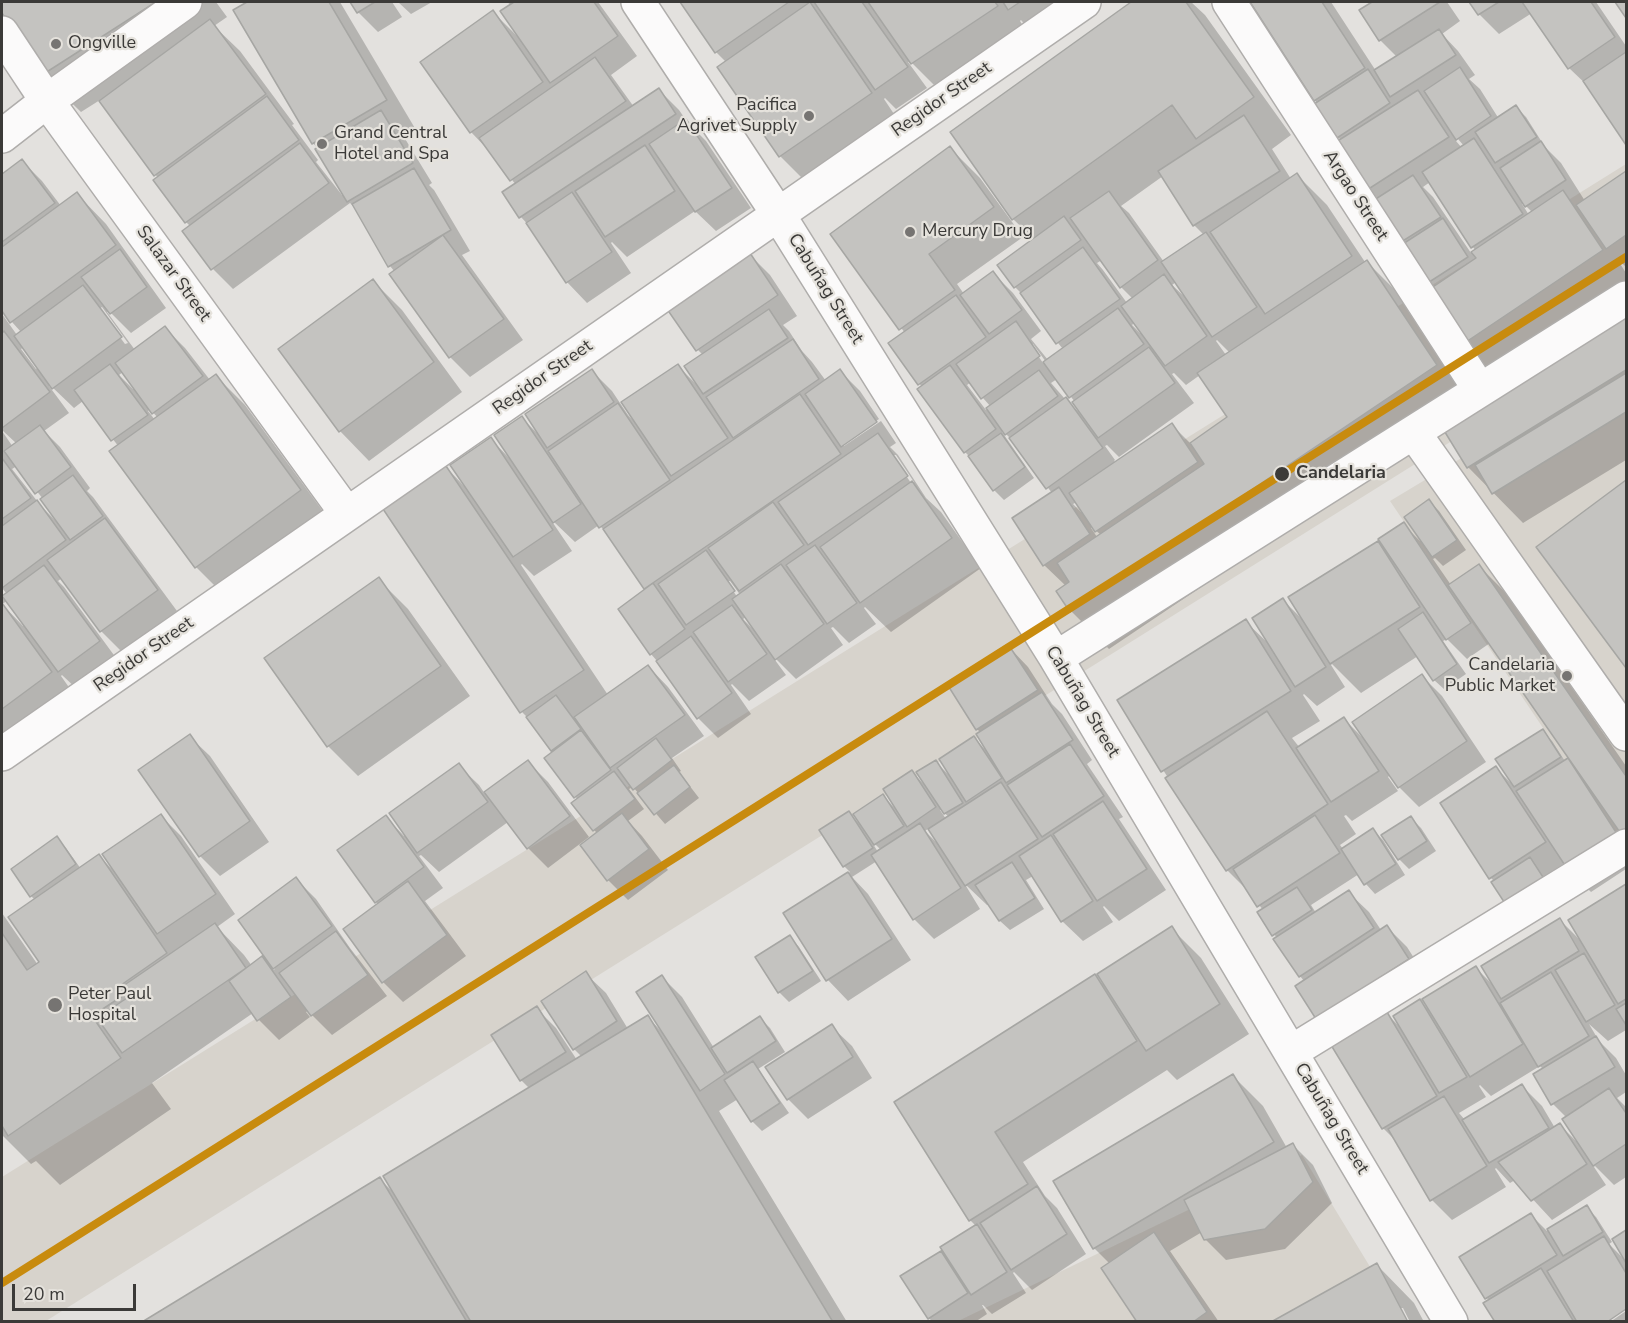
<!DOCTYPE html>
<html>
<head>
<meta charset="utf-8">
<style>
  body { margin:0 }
  #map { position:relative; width:1628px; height:1323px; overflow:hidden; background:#e3e1de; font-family:"Nunito Sans",sans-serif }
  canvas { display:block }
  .frame { position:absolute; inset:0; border:3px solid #3b3a38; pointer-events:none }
  .scale { position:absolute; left:12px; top:1284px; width:124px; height:27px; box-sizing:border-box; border:3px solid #3b3a38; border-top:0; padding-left:8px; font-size:18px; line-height:21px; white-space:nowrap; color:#3b3a38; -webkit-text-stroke:4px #e5e2dc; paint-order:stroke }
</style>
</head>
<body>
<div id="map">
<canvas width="1628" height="1323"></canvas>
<div class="frame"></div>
<div class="scale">20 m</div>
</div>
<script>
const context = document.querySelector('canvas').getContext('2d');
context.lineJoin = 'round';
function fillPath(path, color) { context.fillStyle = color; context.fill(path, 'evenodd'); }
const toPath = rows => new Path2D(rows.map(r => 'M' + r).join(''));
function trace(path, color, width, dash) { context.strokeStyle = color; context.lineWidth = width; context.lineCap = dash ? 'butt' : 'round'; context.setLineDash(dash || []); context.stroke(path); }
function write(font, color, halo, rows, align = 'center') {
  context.font = font + ' "Nunito Sans",sans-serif'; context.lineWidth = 4.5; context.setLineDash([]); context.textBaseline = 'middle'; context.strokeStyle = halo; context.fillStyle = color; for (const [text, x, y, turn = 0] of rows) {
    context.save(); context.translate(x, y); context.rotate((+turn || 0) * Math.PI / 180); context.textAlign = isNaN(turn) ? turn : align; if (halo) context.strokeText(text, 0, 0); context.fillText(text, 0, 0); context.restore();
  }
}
fillPath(toPath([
  [1626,164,1626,332,46,1321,2,1321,2,1177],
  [1626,359,1626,851,1390,501],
  [1302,1155,1403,1321,956,1322]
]), '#d7d3cc');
fillPath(toPath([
  [2,2,216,2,227,17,214,26,240,51,294,124,292,125,318,160,316,162,342,195,344,194,318,149,313,143,235,11,250,2,340,2,416,130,404,137,432,183,429,185,434,190,470,251,462,255,523,340,470,377,450,357,395,272,390,266,357,210,350,203,233,289,213,269,184,231,190,226,186,222,158,178,100,100,81,112,43,75,2,10],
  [352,2,392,2,402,17,378,32,358,12],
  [398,2,432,2,411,14],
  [507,2,598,2,637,56,611,75,634,107,659,90,679,110,688,123,706,141,751,208,716,231,695,211,627,257,612,242,611,243,631,273,587,303,567,282,532,229,521,217,504,193,516,185,492,154,471,132,422,62,493,12,517,36,518,35,511,5],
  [681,2,1070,2,1029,29,1021,20,1020,21,1034,44,950,101,910,61,908,62,927,88,896,109,885,98,884,99,900,123,809,185,780,156,726,62,716,52],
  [1133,2,1191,2,1205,15,1291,135,1272,149,1291,179,1297,175,1327,205,1365,262,1366,261,1404,299,1474,404,1626,311,1626,460,1523,523,1468,467,1442,425,1109,649,1071,611,1066,586,1044,565,1052,493,1012,440,1003,431,1002,432,1034,478,1004,500,994,490,971,458,965,452,922,387,890,344,905,333,832,234,950,148,980,178,1023,237,957,284,964,294,993,273,1013,293,1041,331,1031,339,1048,360,1063,349,1058,343,1022,294,1015,287,1034,239,1013,219,952,133],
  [1163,176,1194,225,1204,235,1164,262,1129,213,1121,206],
  [1102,260,1121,287,1133,299,1127,303,1103,270,1097,263],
  [1176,282,1186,298,1172,285],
  [1135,322,1141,332,1140,333,1132,325],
  [1217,340,1230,353,1226,355,1216,341],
  [1030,344,1033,344,1046,362,1043,363],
  [1174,373,1186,385,1200,375,1229,418,1191,444,1172,425,1116,463,1114,461,1115,460,1105,446,1107,445,1119,457,1194,403,1172,374],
  [1057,379,1075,402,1081,411,1079,412,1065,399,1051,383],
  [971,382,983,398,991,407,986,410,967,385],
  [1077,502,1082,513,1073,504],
  [1092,527,1101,535,1097,537,1091,528],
  [1252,2,1331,2,1376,71,1397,57,1380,40,1361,11,1375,2,1447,2,1460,21,1442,34,1458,51,1475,75,1469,79,1480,89,1499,119,1516,107,1526,117,1545,147,1561,163,1585,201,1626,173,1626,267,1620,261,1619,262,1626,273,1626,284,1491,375,1461,345,1378,199,1368,189,1341,141],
  [1458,139,1464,146,1462,148,1456,141],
  [1430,182,1475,250,1471,253,1433,197,1423,187],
  [1523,203,1532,212,1529,215,1522,204],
  [1471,2,1596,2,1626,46,1626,143,1590,88,1569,68,1532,13,1499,34,1479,14],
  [22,161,42,181,61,206,77,194,106,224,166,308,131,333,109,311,107,312,135,350,165,328,185,348,210,380,216,376,245,405,330,521,226,597,196,567,119,447,83,401,74,408,50,385,49,386,69,413,44,431,60,447,90,488,87,491,93,497,177,611,121,651,101,631,62,578,58,581,64,587,119,662,79,691,62,675,61,676,80,703,2,761,2,598,7,594,2,588,2,431,13,447,17,444,2,430,2,314,17,335,21,332,12,322,2,308,2,176],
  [102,307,128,343,125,344,99,309],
  [24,347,39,367,36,369,21,349],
  [123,372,135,388,133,389,119,375],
  [150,409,158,418,155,420,148,411],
  [17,466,43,499,58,521,57,522,41,506,12,469],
  [7,601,25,625,23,626,2,604],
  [750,255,770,275,797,316,783,325,789,331,802,351,812,362,826,381,840,371,860,391,879,419,844,443,844,446,881,421,896,443,890,447,898,455,926,498,941,512,981,568,891,632,865,607,864,608,876,624,849,643,833,627,831,628,843,645,796,679,776,659,775,660,786,675,749,701,732,684,731,685,751,714,718,738,698,718,657,661,651,654,647,590,609,535,599,525,575,542,554,522,553,523,572,551,534,576,522,564,521,565,608,695,648,666,668,687,704,736,672,758,681,771,679,772,699,798,665,824,633,787,629,789,644,809,628,821,642,836,668,870,628,900,608,880,598,834,594,830,578,800,546,758,554,752,531,721,522,712,444,465,464,486,491,439,510,459,522,418,539,435,592,371,612,391,628,415,635,422,678,366,698,386,703,355,698,350],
  [892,455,896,455,914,482,911,483],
  [726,581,730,581,741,596,738,598],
  [746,617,754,627,752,628,743,619],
  [373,281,402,310,462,392,369,461,340,431],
  [1626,481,1626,666,1538,547],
  [1429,501,1439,511,1466,550,1443,566,1435,558,1433,559,1451,585,1479,566,1508,595,1626,766,1626,869,1591,892,1571,872,1565,863,1544,876,1558,899,1494,881,1491,878,1496,768,1511,783,1542,731,1552,741,1565,761,1567,759,1572,764,1574,763,1490,643,1467,659,1447,639,1443,641,1466,674,1444,689,1434,680,1418,656,1361,693,1332,664,1331,665,1345,687,1317,706,1304,694,1303,695,1320,721,1292,738,1300,748,1344,719,1363,738,1422,676,1442,696,1486,762,1419,807,1399,787,1390,775,1388,777,1398,791,1352,821,1346,815,1344,816,1356,834,1340,845,1343,849,1373,830,1383,840,1405,875,1375,894,1366,884,1359,874,1311,905,1316,913,1348,892,1369,912,1381,930,1387,927,1407,947,1428,980,1338,1038,1304,981,1300,976,1277,938,1259,913,1263,910,1250,893,1227,870,1119,701,1245,621,1268,643,1283,600,1303,620,1378,543,1387,552,1403,524,1420,541,1422,540],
  [378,579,408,609,470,696,358,776,328,746],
  [1008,646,1028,667,1052,704,1062,714,1092,760,1087,764,1123,817,1119,819,1166,890,1119,921,1104,906,1103,907,1113,922,1083,941,1062,921,1033,876,1026,880,1044,909,1010,930,1000,921,989,904,987,905,967,886,966,886,980,909,934,939,914,919,877,861,852,877,868,894,911,960,848,1001,828,980,785,914,850,872,844,866,849,813,859,823,883,796,895,808,912,772,924,784,936,762,949,775,950,775,974,738,985,749,986,748,981,733,977,729],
  [940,810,941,810,949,817,946,819],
  [929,828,939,842,937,843,925,831],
  [874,843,881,850,878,852,873,844],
  [189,736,210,756,269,842,220,876,200,856],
  [528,762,548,782,589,837,548,868,528,848,508,822,439,872,421,855,419,856,443,888,425,901,466,956,403,1002,383,982,378,904,376,902,386,817,404,836,458,765,479,785,485,794],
  [161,816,181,836,235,914,217,927,244,955,252,966,262,958,274,970,275,968,240,921,296,879,316,899,350,948,387,996,332,1035,308,1011,306,1012,310,1017,279,1040,259,1020,253,1013,152,1083,171,1109,60,1185,36,1161,31,1164,2,1135,2,913,38,965,42,962,35,900,31,896,56,838,66,848,81,869,99,856,114,871],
  [1411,818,1421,828,1436,851,1409,869,1399,859,1384,835],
  [1626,886,1626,1030,1608,1041,1589,1024,1599,1041,1616,1058,1626,1075,1626,1092,1617,1098,1626,1107,1626,1177,1614,1185,1595,1166,1594,1167,1606,1185,1552,1220,1515,1180,1510,1183,1496,1168,1495,1169,1506,1187,1452,1220,1432,1200,1398,1143,1383,1128,1333,1046,1387,1014,1399,1026,1420,1001,1431,1012,1476,968,1493,985,1560,920,1582,942,1570,921],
  [1540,1066,1544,1070,1535,1075,1553,1104,1567,1118,1578,1143,1560,1125,1555,1128,1542,1106,1522,1086,1465,1120,1459,1113,1486,1097,1479,1086,1480,1085,1491,1096],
  [1171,928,1201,958,1249,1034,1177,1080,1167,1070,1023,1162,1045,1196,1057,1208,1086,1254,1032,1290,1014,1272,1013,1273,1026,1293,992,1314,983,1305,982,1305,987,1314,975,1322,932,1322,902,1276,944,1250,976,1226,970,1220,896,1103,1095,976,1106,987],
  [790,937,799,947,821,981,789,1002,779,992],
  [585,973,606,993,628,1029,648,1017,661,1031,662,977,682,997,714,1048,760,1018,770,1028,785,1052,758,1069,789,1113,762,1131,752,1121,738,1099,719,1111,847,1322,145,1322,380,1179,394,1193,530,1089,521,1080,536,1008,556,1028,577,1060,582,1057,574,1049],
  [831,1026,852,1046,872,1078,808,1119,788,1099],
  [1233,1076,1263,1106,1287,1148,1293,1145,1313,1165,1332,1203,1285,1249,1226,1260,1205,1239,1202,1232,1170,1251,1219,1322,1139,1322,1110,1264,1094,1248,1055,1182],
  [1586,1207,1596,1217,1612,1242,1609,1244,1624,1259,1614,1239,1626,1232,1626,1308,1604,1322,1496,1322,1489,1301,1461,1257,1531,1215,1547,1231],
  [1377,1265,1414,1303,1424,1322,1410,1322,1403,1308,1400,1308],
  [1626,1311,1626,1322,1610,1322]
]), '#0003');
const building = toPath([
  [2,2,156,2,42,75,2,13,2,2],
  [247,2,329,2,387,100,312,144,233,10,247,2],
  [350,2,375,2,357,13,350,2],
  [514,2,594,2,618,36,550,83,500,11,514,2],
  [680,2,789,2,715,53,680,2],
  [810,2,872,93,779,157,717,67,810,2],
  [814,2,862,2,908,67,875,90,814,2],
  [868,2,995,2,998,6,911,64,868,2],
  [1003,2,1020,2,1008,10,1003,2],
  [1131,2,1186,2,1254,97,1196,139,1172,105,1012,220,950,132,1131,2],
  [1250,2,1322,2,1365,68,1314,101,1250,2],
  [1372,2,1440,2,1379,41,1359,10,1372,2],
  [1469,2,1499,2,1478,15,1469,2],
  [1522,2,1591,2,1615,37,1568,69,1522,2],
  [1615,2,1626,2,1626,18,1615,2],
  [493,10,543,82,470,133,420,62,493,10],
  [210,19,266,94,154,176,99,101,210,19],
  [1439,29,1456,55,1390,97,1374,70,1439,29],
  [1626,52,1626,145,1583,81,1626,52],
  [595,57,626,101,510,181,479,138,595,57],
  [1460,67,1491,116,1456,140,1424,91,1460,67],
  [1368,69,1390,103,1337,138,1314,104,1368,69],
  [659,88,676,114,519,218,502,192,659,88],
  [1418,90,1449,137,1367,190,1336,142,1418,90],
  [267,96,299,140,185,223,153,180,267,96],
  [1516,105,1537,137,1495,163,1475,132,1516,105],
  [381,110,413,163,347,202,315,149,381,110],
  [1244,115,1280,171,1193,226,1158,171,1244,115],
  [686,119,732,188,695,212,649,144,686,119],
  [1474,138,1523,214,1471,248,1422,172,1474,138],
  [1541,141,1566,180,1525,207,1500,168,1541,141],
  [300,143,329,183,211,270,182,231,300,143],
  [645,145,675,191,605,237,575,191,645,145],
  [950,146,994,207,929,254,955,290,899,330,830,234,950,146],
  [22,159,55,203,2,242,2,174,22,159],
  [414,168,451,230,388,267,352,204,414,168],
  [1626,171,1626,235,1606,249,1576,205,1626,171],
  [1297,173,1352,256,1265,314,1210,232,1297,173],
  [1413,175,1441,217,1398,244,1371,202,1413,175],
  [1563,190,1603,250,1460,346,1424,293,1476,258,1471,252,1563,190],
  [1109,191,1158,260,1120,288,1070,218,1109,191],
  [77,192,116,245,10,323,2,311,2,247,77,192],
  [572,192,612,252,566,283,526,223,572,192],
  [1064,216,1081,240,1014,288,997,265,1064,216],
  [1443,218,1468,257,1420,288,1395,249,1443,218],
  [1206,232,1257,307,1212,337,1161,262,1206,232],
  [443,235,504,319,449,358,389,274,443,235],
  [1083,247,1120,299,1056,344,1020,293,1083,247],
  [120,249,147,287,110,314,81,277,120,249],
  [750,253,778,295,696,351,667,309,750,253],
  [1367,260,1437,365,1070,612,1056,591,1069,582,1057,563,1204,464,1190,443,1227,417,1197,373,1367,260],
  [993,271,1022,310,989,334,960,295,993,271],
  [1164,274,1207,336,1165,366,1121,306,1164,274],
  [373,279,434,362,339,432,278,349,373,279],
  [83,285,122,337,52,389,14,336,83,285],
  [956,295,986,337,918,385,888,343,956,295],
  [1118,308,1144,344,1069,398,1043,362,1118,308],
  [769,309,788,338,703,394,684,366,769,309],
  [1626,309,1626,370,1467,468,1440,424,1626,309],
  [1016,321,1040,356,981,399,956,364,1016,321],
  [165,326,203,376,152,414,115,363,165,326],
  [4,331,50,392,2,428,2,333,4,331],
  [793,339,819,379,733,438,706,397,793,339],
  [1149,347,1175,383,1098,438,1072,402,1149,347],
  [110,364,148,415,111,441,74,390,110,364],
  [678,364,728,438,671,476,621,402,678,364],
  [950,365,996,429,964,453,917,389,950,365],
  [592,369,614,402,547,448,525,414,592,369],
  [840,369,877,422,841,447,805,394,840,369],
  [1039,370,1058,396,1005,435,986,408,1039,370],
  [1626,373,1626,412,1492,494,1475,465,1626,373],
  [216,374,301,490,195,568,109,451,216,374],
  [800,394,841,454,644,589,603,529,800,394],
  [1066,397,1103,448,1046,489,1009,438,1066,397],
  [618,403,670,480,599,528,548,451,618,403],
  [522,416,581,504,553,523,494,435,522,416],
  [1172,423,1198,462,1095,532,1069,493,1172,423],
  [40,425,71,467,35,494,4,451,40,425],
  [878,433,908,476,808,545,778,502,878,433],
  [1001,433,1025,467,993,491,968,456,1001,433],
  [491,437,553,530,513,557,450,465,491,437],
  [2,458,31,498,2,519,2,458],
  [444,463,584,670,520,713,381,506,444,463],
  [73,475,103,516,70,540,40,499,73,475],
  [1626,480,1626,668,1536,547,1626,480],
  [912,481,952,538,860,603,820,547,912,481],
  [1059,487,1090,534,1043,566,1012,518,1059,487],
  [1429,499,1457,540,1432,557,1404,517,1429,499],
  [37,500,66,540,2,588,2,526,37,500],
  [773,502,804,545,739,591,708,548,773,502],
  [105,518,158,590,100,632,47,560,105,518],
  [1404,522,1471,623,1446,640,1378,539,1404,522],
  [1378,541,1420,607,1330,664,1288,597,1378,541],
  [815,545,857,603,827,624,786,565,815,545],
  [706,550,735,591,686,625,658,584,706,550],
  [781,564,824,624,775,660,732,599,781,564],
  [1479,564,1626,776,1626,841,1448,585,1479,564],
  [44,565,100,641,58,672,2,596,44,565],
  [379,577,441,666,327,747,264,658,379,577],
  [653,583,685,629,650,655,618,609,653,583],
  [1283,598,1326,667,1295,687,1252,618,1283,598],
  [2,603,52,672,2,709,2,603],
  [732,605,767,654,728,682,693,632,732,605],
  [1423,612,1457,664,1433,681,1398,629,1423,612],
  [1246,619,1291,691,1161,772,1117,700,1246,619],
  [691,636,732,693,697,719,656,661,691,636],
  [1008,644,1038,690,976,730,947,684,1008,644],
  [648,665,685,715,610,768,574,717,648,665],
  [1422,674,1467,741,1398,788,1352,722,1422,674],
  [1042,692,1073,740,1006,783,976,734,1042,692],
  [556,695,581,729,551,751,526,717,556,695],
  [1267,711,1328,804,1226,871,1165,778,1267,711],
  [1344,717,1379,771,1331,802,1296,748,1344,717],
  [1543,729,1561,757,1514,787,1495,759,1543,729],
  [581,730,611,770,574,798,544,758,581,730],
  [190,734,250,821,199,857,138,770,190,734],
  [974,736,1002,778,966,802,939,759,974,736],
  [656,738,672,760,633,790,617,768,656,738],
  [1070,744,1104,796,1042,837,1007,785,1070,744],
  [1568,758,1621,840,1570,873,1516,791,1568,758],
  [528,760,570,816,527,849,484,792,528,760],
  [936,760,963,803,944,814,916,772,936,760],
  [459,763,488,802,417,853,389,813,459,763],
  [674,765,690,787,654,815,637,793,674,765],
  [1496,766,1546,842,1489,879,1440,803,1496,766],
  [912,770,936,807,907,827,883,789,912,770],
  [614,771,635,799,593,831,571,803,614,771],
  [1001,782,1038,839,965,886,928,829,1001,782],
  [883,794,904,826,874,845,853,814,883,794],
  [1103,801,1147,869,1097,901,1053,834,1103,801],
  [849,811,873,848,843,867,819,830,849,811],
  [622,813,649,849,607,881,580,845,622,813],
  [161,814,216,894,157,934,102,854,161,814],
  [386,815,424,867,375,903,337,850,386,815],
  [1315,815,1340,853,1257,907,1233,869,1315,815],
  [1411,816,1427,841,1398,860,1381,835,1411,816],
  [920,823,961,888,913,920,871,855,920,823],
  [1373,828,1396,864,1364,885,1341,849,1373,828],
  [1051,835,1093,901,1061,922,1019,856,1051,835],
  [57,836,76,864,30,897,11,869,57,836],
  [99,854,167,953,121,985,127,993,92,1016,121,1058,8,1136,2,1126,2,933,27,970,39,962,8,917,99,854],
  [1530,857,1550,888,1512,914,1491,882,1530,857],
  [1012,862,1035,898,999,921,975,885,1012,862],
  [848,872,892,939,826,981,783,913,848,872],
  [296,877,332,926,273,969,238,920,296,877],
  [408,881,447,935,382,983,343,929,408,881],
  [1626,884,1626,999,1618,1004,1568,920,1626,884],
  [1297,887,1312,910,1272,936,1257,912,1297,887],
  [1349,890,1374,928,1299,977,1273,939,1349,890],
  [1560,918,1579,951,1501,999,1481,966,1560,918],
  [215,923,246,968,122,1053,97,1018,130,996,123,986,215,923],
  [1387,925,1409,959,1316,1019,1295,986,1387,925],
  [1172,926,1220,1004,1146,1051,1097,974,1172,926],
  [336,931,368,975,311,1016,279,973,336,931],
  [790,935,813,971,778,993,755,957,790,935],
  [1584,953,1615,1005,1586,1022,1555,970,1584,953],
  [262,956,291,997,257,1021,229,981,262,956],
  [1476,966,1523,1044,1470,1077,1422,999,1476,966],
  [586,971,617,1021,573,1050,541,1001,586,971],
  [1551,972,1589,1036,1538,1067,1500,1003,1551,972],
  [1095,974,1137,1041,995,1132,1028,1184,969,1221,894,1102,1095,974],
  [662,975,725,1074,700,1091,636,992,662,975],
  [1420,999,1467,1077,1439,1093,1393,1016,1420,999],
  [1626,1003,1626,1025,1616,1009,1626,1003],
  [537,1006,566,1052,520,1081,491,1035,537,1006],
  [1387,1012,1437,1096,1382,1129,1331,1045,1387,1012],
  [648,1015,833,1322,471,1322,383,1176,648,1015],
  [760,1016,776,1041,727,1073,711,1048,760,1016],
  [832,1024,853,1057,787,1100,765,1067,832,1024],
  [1596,1036,1615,1067,1551,1105,1533,1074,1596,1036],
  [753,1061,780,1103,751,1122,724,1080,753,1061],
  [1233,1074,1274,1142,1093,1249,1053,1181,1233,1074],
  [1522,1084,1549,1128,1489,1163,1462,1120,1522,1084],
  [1609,1088,1626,1113,1626,1144,1593,1166,1562,1119,1609,1088],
  [1444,1096,1487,1166,1430,1201,1388,1129,1444,1096],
  [1560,1123,1587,1164,1531,1201,1498,1162,1560,1123],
  [1293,1143,1313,1182,1265,1229,1204,1240,1184,1200,1293,1143],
  [380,1177,467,1322,142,1322,380,1177],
  [1037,1186,1067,1234,1011,1270,980,1223,1037,1186],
  [1587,1205,1603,1232,1563,1256,1547,1229,1587,1205],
  [1531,1213,1557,1255,1485,1299,1459,1257,1531,1213],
  [977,1224,1007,1272,971,1295,940,1247,977,1224],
  [1626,1230,1626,1263,1612,1239,1626,1230],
  [1154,1232,1207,1312,1193,1322,1137,1322,1101,1268,1154,1232],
  [1604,1236,1626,1273,1626,1309,1607,1322,1577,1322,1547,1271,1604,1236],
  [941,1251,968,1293,928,1319,900,1276,941,1251],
  [1377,1263,1408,1322,1271,1322,1377,1263],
  [1541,1268,1574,1322,1495,1322,1483,1303,1541,1268]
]);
fillPath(building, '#c4c3c0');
trace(building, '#a6a6a3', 1.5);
const minor = toPath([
  [638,2,778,214,1056,658,1451,1322],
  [1229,2,1480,390],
  [2,33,47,101,347,514],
  [2,136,47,101,185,2],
  [1414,433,1626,734],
  [1056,658,1626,298],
  [2,754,1084,2],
  [1291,1052,1626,846]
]);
trace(minor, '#afadab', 36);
trace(minor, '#fbfafa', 33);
trace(toPath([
  [2,1283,1626,257]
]), '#c88b0e', 8);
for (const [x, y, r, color] of [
  [56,44,6,"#767472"],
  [809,116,6,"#767472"],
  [322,144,6,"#767472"],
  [910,232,6,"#767472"],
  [1282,474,8,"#3b3a38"],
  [1567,676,6,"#767472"],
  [55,1005,8,"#767472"]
]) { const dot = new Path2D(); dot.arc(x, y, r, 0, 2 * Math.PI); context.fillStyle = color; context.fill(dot); trace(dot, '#e5e2dc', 2); }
write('18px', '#3b3a38', '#e5e2dc', [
  ["Ongville",68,44],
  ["Pacifica",797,106,"right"],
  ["Agrivet Supply",797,127,"right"],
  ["Grand Central",334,134],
  ["Hotel and Spa",334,155],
  ["Mercury Drug",922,232],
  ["Candelaria",1555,666,"right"],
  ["Public Market",1555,687,"right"],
  ["Peter Paul",68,995],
  ["Hospital",68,1016]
], 'left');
write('18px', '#3b3a38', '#e5e2dc', [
  ["Regidor Street",942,100,-35],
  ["Argao Street",1355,196,57],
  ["Salazar Street",173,274,54],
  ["Cabuñag Street",825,289,58],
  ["Regidor Street",543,378,-35],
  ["Regidor Street",144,655,-35],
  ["Cabuñag Street",1082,702,59],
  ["Cabuñag Street",1331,1119,59]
]);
write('bold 18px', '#3b3a38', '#e5e2dc', [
  ["Candelaria",1296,474]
], 'left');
</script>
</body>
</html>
